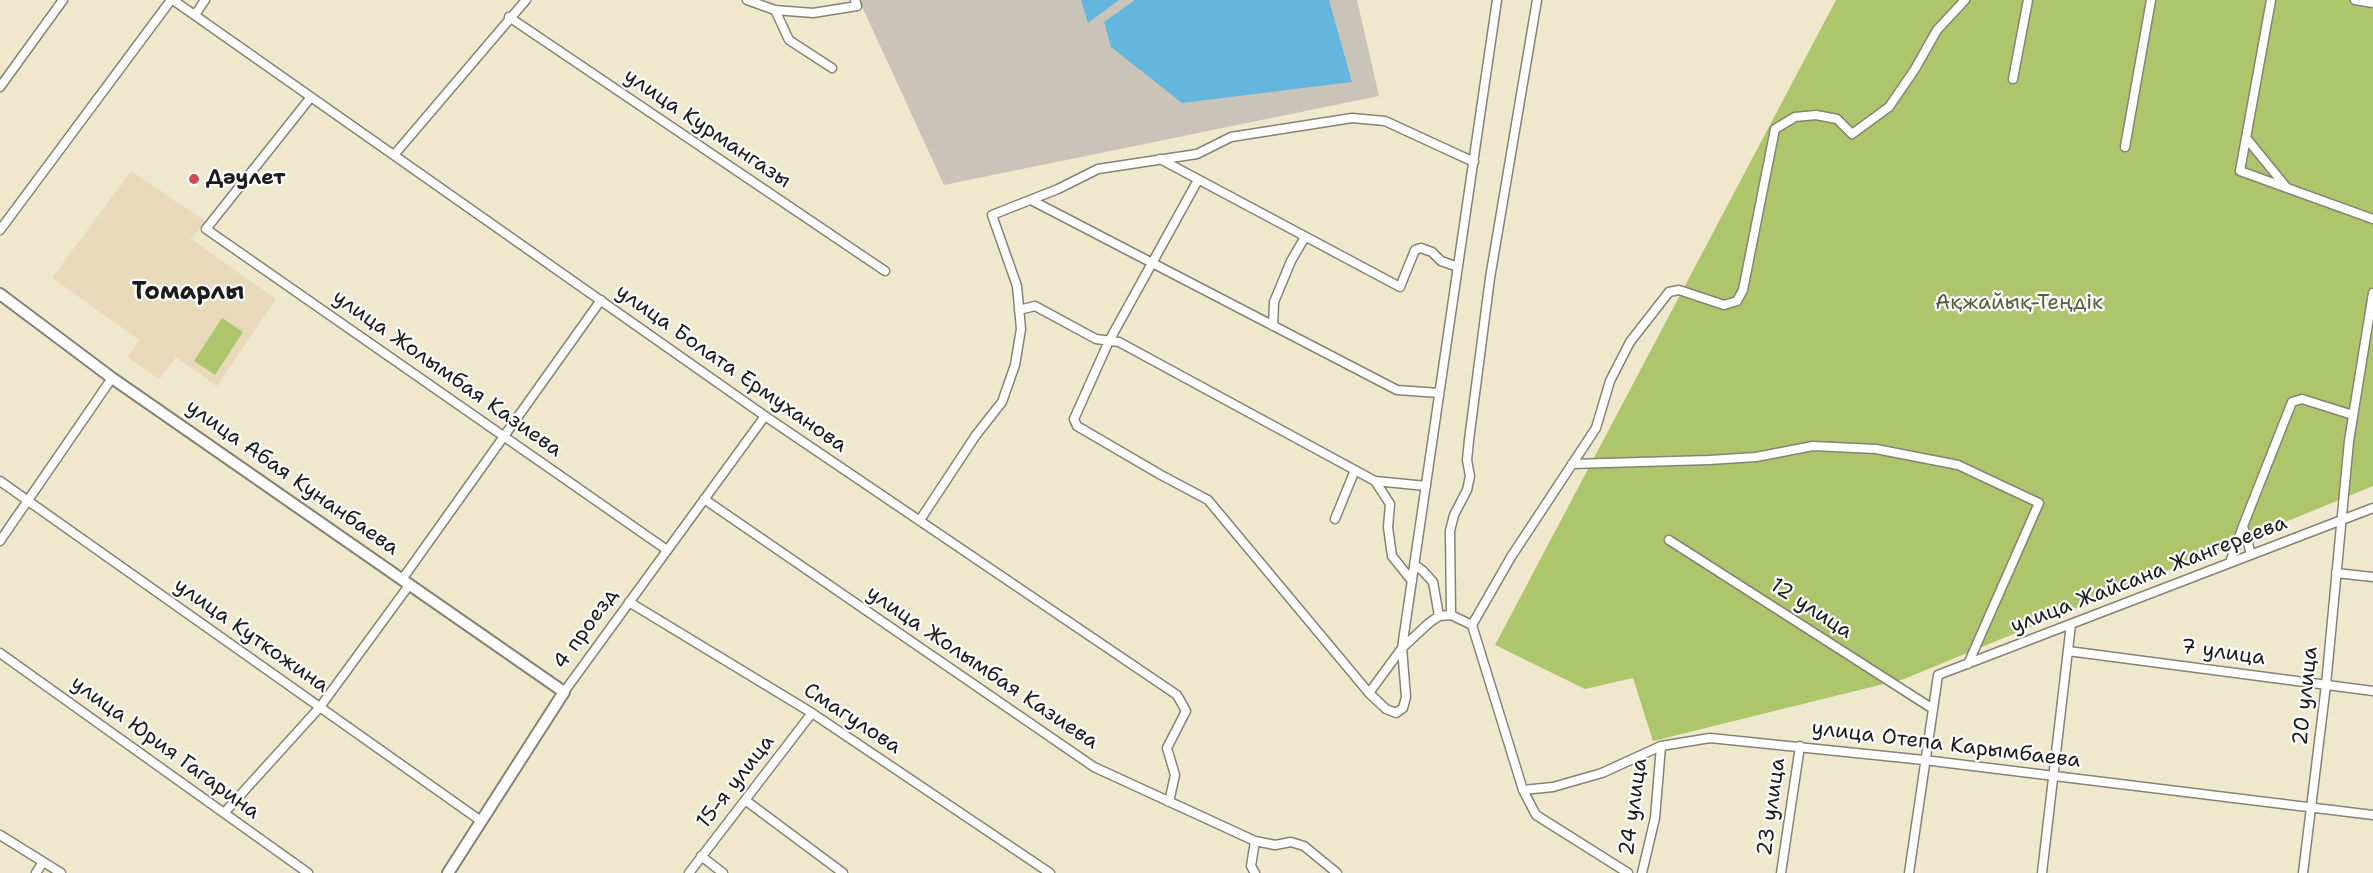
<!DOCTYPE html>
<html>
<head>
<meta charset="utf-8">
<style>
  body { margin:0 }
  canvas { display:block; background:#efe8cd }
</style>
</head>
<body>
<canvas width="2373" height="873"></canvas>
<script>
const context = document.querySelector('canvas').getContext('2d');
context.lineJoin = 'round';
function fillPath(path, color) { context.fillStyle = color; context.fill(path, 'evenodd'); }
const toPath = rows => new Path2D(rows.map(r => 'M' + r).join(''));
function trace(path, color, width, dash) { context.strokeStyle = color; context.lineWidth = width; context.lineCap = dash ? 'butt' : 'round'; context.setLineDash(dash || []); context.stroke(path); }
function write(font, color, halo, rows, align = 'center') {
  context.font = font + ' "Shantell Sans",sans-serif'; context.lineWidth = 4.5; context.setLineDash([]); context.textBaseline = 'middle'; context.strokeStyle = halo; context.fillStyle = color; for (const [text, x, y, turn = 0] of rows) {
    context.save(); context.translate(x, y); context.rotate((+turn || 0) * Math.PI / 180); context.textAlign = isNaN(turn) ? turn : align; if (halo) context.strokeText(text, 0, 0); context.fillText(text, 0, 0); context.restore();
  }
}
fillPath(toPath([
  [131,171,205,221,191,239,276,299,217,386,176,357,159,379,128,357,139,340,52,278]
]), '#e8d9ba');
fillPath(toPath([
  [859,0,1357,0,1379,96,944,185]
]), '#c9c3b8');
fillPath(toPath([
  [1836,0,2373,0,2373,486,1904,679,1653,741,1633,678,1585,689,1495,645],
  [222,318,243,332,215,375,194,361]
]), '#aec66b');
fillPath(toPath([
  [1081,0,1119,0,1088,23],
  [1135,0,1329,0,1352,82,1182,103,1111,47,1104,22]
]), '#64b6df');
const minor = toPath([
  [173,0,765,416,1177,695,1186,711,1167,748,1175,775,1169,802],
  [747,0,775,10,813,13,857,6,855,0],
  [2271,0,2240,171,2373,219],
  [2355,0,2373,3],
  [775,10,789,40,832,68],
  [195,15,205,0],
  [509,17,885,271],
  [2013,79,2028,0],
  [0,87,63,0],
  [311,97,206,229,667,550],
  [2247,139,2287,188],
  [2125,147,2151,0],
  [394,155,526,0],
  [1160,159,1400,287,1415,250,1421,248,1432,252,1441,261,1458,267],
  [1198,180,1109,341,1074,419,1077,426,1161,475,1208,500,1369,693,1386,709,1396,713,1403,708,1406,697,1402,648,1497,0],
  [1031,200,1397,390,1439,393],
  [0,230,171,0],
  [1019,310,1035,306,1096,339,1119,342,1375,481,1426,486],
  [1273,326,1274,302,1291,261,1305,237],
  [1572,464,1709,460,1756,457,1813,446,1876,449,1958,465,2039,503,1968,664],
  [0,481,481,821],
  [1375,481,1390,504,1388,527,1392,556,1412,581],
  [704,499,1094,767,1255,841,1251,866,1255,873],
  [1335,519,1355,470],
  [920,520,976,435,1002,402,1015,365,1021,329,1017,286,992,215,1058,189,1098,169,1197,154,1231,137,1352,118,1385,121,1474,162],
  [1669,540,1933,709],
  [0,541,112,378],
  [2251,554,2243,526,2292,402,2302,399,2353,415],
  [2230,562,2243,526],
  [1415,565,1423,571,1433,582,1439,616],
  [2336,573,2373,577],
  [403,578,601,300],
  [629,602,812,713,1050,873],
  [1451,615,1450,531,1454,515,1467,490,1470,476,1467,460,1469,440,1490,278,1537,0],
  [2068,651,2373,691],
  [0,653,308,873],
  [564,692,765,416],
  [1369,693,1402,648,1429,623,1439,616,1451,615,1472,625],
  [1523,790,1553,787,1602,773,1661,746,1710,738,1924,760,2373,815],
  [745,800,843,873],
  [224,813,320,707,410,584],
  [0,835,61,873],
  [1255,841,1275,845,1291,842,1304,846,1337,873],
  [701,856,723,873],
  [36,873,43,862],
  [689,873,812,713],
  [1628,873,1536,815,1523,790,1472,625,1511,557,1596,428,1610,381,1630,342,1669,292,1679,290,1724,305,1737,301,1743,290,1775,129,1795,117,1816,115,1837,119,1852,134,1889,107,1915,69,1937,30,1965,0],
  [1642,873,1655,818,1661,746],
  [1781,873,1800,746],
  [1909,873,1938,675,2373,508],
  [2042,873,2071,624],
  [2303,873,2326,685,2349,441,2373,293]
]);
const tertiary = toPath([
  [0,294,112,378,564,692,448,873]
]);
trace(minor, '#868274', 11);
trace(tertiary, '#868274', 14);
trace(minor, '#fff', 8);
trace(tertiary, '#fff', 10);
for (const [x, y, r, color] of [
  [194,179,6,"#d1495b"]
]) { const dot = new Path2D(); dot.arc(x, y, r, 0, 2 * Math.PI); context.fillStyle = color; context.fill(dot); trace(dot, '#fff', 2); }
write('21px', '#1c1c1c', '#fff', [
  ["улица Курмангазы",707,129,34],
  ["улица Болата Ермуханова",731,369,35],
  ["улица Жолымбая Казиева",447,374,35],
  ["улица Абая Кунанбаева",292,478,35],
  ["улица Жайсана Жангереева",2149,575,-21],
  ["12 улица",1811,609,33],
  ["4 проезд",586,629,-54],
  ["улица Куткожина",251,636,35],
  ["7 улица",2223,653,8],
  ["улица Жолымбая Казиева",982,668,34],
  ["20 улица",2306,696,-84],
  ["Смагулова",852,719,33],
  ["улица Отепа Карымбаева",1946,745,7],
  ["улица Юрия Гагарина",165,748,36],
  ["15-я улица",736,782,-52],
  ["24 улица",1634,807,-82],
  ["23 улица",1772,807,-82]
]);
write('bold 21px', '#1c1c1c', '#fff', [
  ["Дәулет",206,179]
], 'left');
write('21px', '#56603c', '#fff', [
  ["Ақжайық-Теңдік",2019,304]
]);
write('bold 24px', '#1c1c1c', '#fff', [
  ["Томарлы",188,293]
]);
</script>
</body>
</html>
